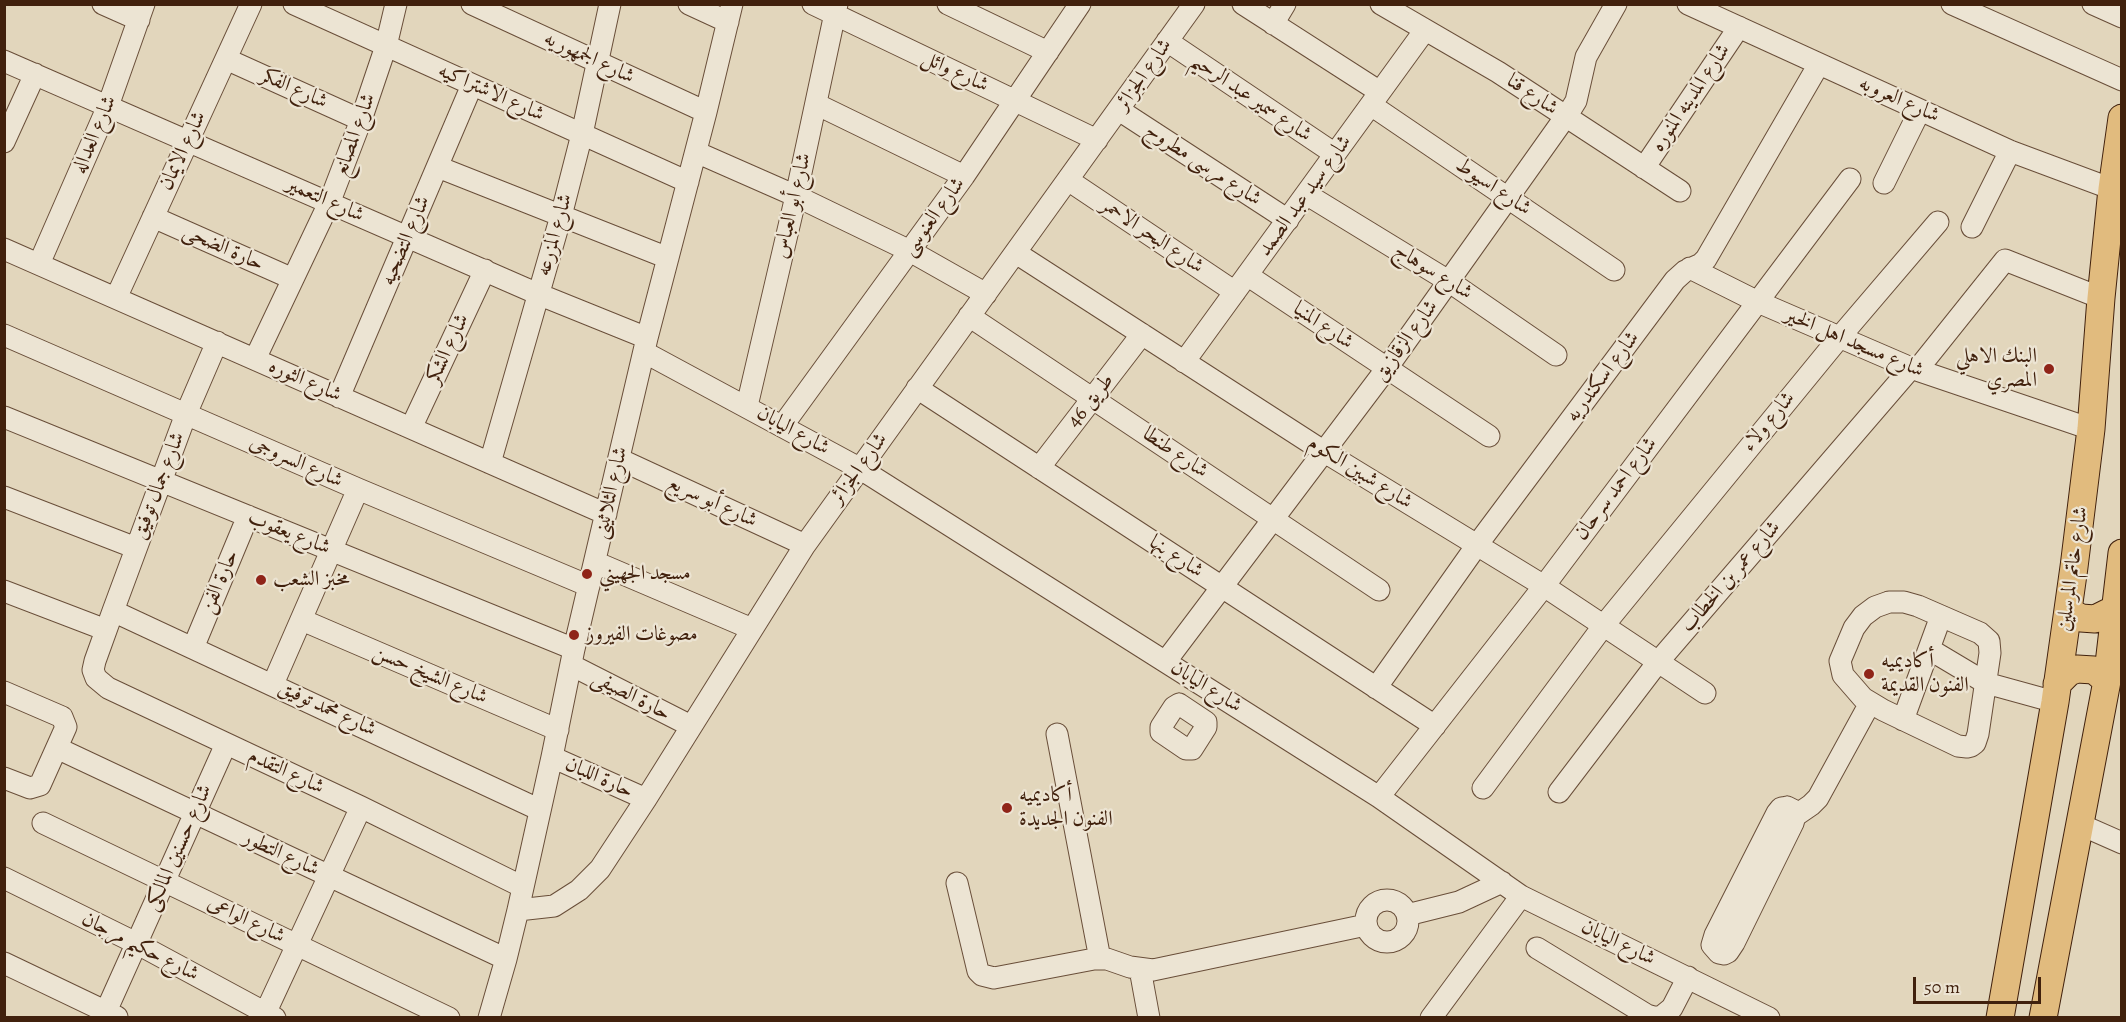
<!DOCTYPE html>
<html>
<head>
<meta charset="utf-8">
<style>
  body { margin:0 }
  #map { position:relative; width:2126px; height:1022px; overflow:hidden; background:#e2d6bc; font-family:Alegreya,serif }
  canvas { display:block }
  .frame { position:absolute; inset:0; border:6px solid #41210d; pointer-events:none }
  .scale { position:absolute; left:1913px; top:977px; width:128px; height:27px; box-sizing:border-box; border:3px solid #41210d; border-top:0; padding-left:8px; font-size:18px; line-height:21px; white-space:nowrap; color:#41210d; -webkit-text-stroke:4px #ece4d3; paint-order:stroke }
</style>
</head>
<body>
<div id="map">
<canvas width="2126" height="1022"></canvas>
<div class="frame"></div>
<div class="scale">50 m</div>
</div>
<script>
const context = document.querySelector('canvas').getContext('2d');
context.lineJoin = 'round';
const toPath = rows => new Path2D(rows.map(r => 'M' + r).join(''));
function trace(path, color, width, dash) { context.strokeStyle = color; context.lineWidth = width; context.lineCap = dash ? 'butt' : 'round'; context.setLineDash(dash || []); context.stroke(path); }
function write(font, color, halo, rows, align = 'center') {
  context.font = font + ' Alegreya,Amiri,serif'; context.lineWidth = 4.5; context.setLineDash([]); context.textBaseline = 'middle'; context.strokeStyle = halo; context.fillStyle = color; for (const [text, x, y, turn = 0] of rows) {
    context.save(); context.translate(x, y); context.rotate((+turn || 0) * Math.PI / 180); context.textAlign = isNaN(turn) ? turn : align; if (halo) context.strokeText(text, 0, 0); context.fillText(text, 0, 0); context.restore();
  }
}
const minor = toPath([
  [103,4,139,20],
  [294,4,688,182],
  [472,4,706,112],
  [689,4,728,22],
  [813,4,1097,140],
  [948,4,1048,52],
  [1243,4,1380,92],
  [1381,4,1498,72,1680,191],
  [1688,4,2010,151,2112,189],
  [1952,4,2122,80],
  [2093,4,2122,17],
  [1273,24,1285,4],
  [1167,41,1335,154],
  [226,59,361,120],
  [4,61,538,294,647,338],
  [816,104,964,176],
  [1371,105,1614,270],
  [1119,110,1288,220],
  [4,142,35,74],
  [696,152,796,196,910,251,986,294],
  [438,167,668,258],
  [1644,168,1739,27],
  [1068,180,1235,292],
  [1884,183,1920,110],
  [1306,194,1450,282,1556,355],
  [153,217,293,279],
  [1972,227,2010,151],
  [4,249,606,514],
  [1016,253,1323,451,1544,586,1705,693],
  [39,264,108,106,144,4],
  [1690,268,1758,302,1911,368,2091,429],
  [1247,275,1489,436],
  [116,298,251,4],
  [969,316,1379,590],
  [4,335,358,489,589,586],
  [217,342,186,414,113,611,95,661,93,670,96,678,108,688,361,807,523,887],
  [644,352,859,468,1379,797,1521,896,1769,1018],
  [255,359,330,201,361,120,386,46,396,4],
  [1184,362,1425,30],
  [1917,370,2005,260,2101,298],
  [917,388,1435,726],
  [339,397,472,85],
  [747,406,796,196,837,4],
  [4,417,574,649],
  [783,425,964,176,1080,4],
  [411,428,485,270],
  [619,459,805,545],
  [490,463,561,216,582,134,610,4],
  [1039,468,1142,334],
  [4,497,136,548],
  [595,562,752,629],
  [4,591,106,630],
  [1889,602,1904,602,1918,606,1980,633,1989,641,1990,653,1978,734,1975,743,1971,746,1967,747,1958,746,1883,710,1863,698,1843,675,1840,661,1854,628,1863,616,1875,607,1889,602],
  [113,611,540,810],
  [302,620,558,730],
  [193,648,248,516],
  [1929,649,1986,683,2055,702],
  [1166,661,1387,368,1571,109,1576,101,1586,57,1616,4],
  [571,665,691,726],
  [273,684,358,489],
  [1376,688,1477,545,1675,280,1685,271,1701,264,1706,259,1819,64],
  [4,692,62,717,66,727,40,785,30,788,4,778],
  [1179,704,1206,722,1206,727,1192,749,1186,749,1161,732,1161,727,1174,707,1179,704],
  [1903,720,1941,616],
  [1057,734,1100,959],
  [57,748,506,959],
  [552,757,646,799],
  [1483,788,1604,625,1839,338,1938,222],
  [1559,792,1658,662,1911,368],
  [1379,797,1544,586,1850,179],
  [1787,807,1793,810,1795,816,1793,823,1734,943,1728,952,1724,954,1719,953,1712,945,1715,935,1777,813,1781,808,1787,807],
  [1795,816,1811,805,1818,798,1870,703],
  [43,823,449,1018],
  [2079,824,2122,843],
  [4,878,136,943,275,1018],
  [957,883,978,971,982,975,994,978,1094,959,1107,959,1130,967,1153,970,1366,925],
  '1366 921a21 21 0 1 1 42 0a21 21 0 1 1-42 0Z',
  [518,910,554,906,579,890,600,869,646,799,805,545,1194,4],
  [1407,915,1459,902,1502,882],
  [1537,948,1647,1015,1654,1017,1661,1017,1672,1008,1688,977],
  [4,963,117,1017],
  [1140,969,1149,1018],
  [103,1018,226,744],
  [263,1018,361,807],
  [489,1018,506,959,518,910,552,757,574,649,647,338,706,112,732,4],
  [1431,1018,1521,896]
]);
const major = toPath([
  [2068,611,2081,618,2095,619,2115,609],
  [2057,684,2069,672,2077,669,2094,670,2107,681],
  [2000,1018,2055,702,2074,567,2091,429,2101,298,2112,189,2122,118],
  [2043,1018,2107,681,2122,553]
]);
trace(minor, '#694e39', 23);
trace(major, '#41210d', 29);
trace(minor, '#ece4d3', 21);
trace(major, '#e1bb7e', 27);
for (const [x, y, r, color] of [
  [2049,369,6,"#8f2418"],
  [587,574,6,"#8f2418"],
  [261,580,6,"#8f2418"],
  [574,635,6,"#8f2418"],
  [1869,674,6,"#8f2418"],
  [1007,808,6,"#8f2418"]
]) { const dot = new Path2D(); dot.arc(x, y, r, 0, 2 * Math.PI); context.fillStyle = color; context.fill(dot); trace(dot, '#ece4d3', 2); }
write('21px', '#41210d', '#ece4d3', [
  ["شارع الجمهوريه",589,58,25],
  ["شارع وائل",955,72,25],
  ["شارع الجزائر",1144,75,-55],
  ["شارع الفكر",294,89,24],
  ["شارع الاشتراكيه",491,93,24],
  ["شارع قنا",1532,95,34],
  ["شارع سمير عبد الرحيم",1251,98,34],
  ["شارع المدينه المنوره",1691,98,-56],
  ["شارع العروبه",1899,100,24],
  ["شارع العداله",95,135,-67],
  ["شارع المصانع",355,135,-70],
  ["شارع الايمان",183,151,-65],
  ["شارع مرسى مطروح",1203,165,33],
  ["شارع اسيوط",1493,187,34],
  ["شارع سيد عبد الصمد",1305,196,-54],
  ["شارع التعمير",325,200,24],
  ["شارع أبو العباس",793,206,-77],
  ["شارع العنوسى",934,217,-54],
  ["شارع المزرعه",555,235,-74],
  ["شارع البحر الاحمر",1152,236,34],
  ["شارع التضحيه",406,241,-67],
  ["حارة الضحى",223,248,24],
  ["شارع سوهاج",1433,272,32],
  ["شارع المنيا",1323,326,34],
  ["شارع الزقازيق",1406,341,-54],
  ["شارع مسجد اهل الخير",1854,343,23],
  ["شارع الشكر",448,349,-65],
  ["شارع اسكندريه",1603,377,-53],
  ["شارع الثوره",305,381,24],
  ["طريق 46",1091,401,-52],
  ["شارع ولاء",1769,422,-51],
  ["شارع اليابان",793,431,29],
  ["شارع طنطا",1175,453,34],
  ["شارع السروجى",296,462,24],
  ["شارع الجزائر",859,469,-54],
  ["شارع شبين الكوم",1360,473,32],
  ["شارع جمال توفيق",159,486,-69],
  ["شارع احمد سرحان",1616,489,-53],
  ["شارع الثلاثينى",611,493,-77],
  ["شارع أبو سريع",712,502,25],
  ["شارع يعقوب",289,533,22],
  ["شارع بنها",1176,557,33],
  ["شارع خاتم المرسلين",2073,569,-82],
  ["شارع عمر بن الخطاب",1731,577,-49],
  ["حارة الفن",220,582,-67],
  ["شارع الشيخ حسن",430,675,23],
  ["شارع اليابان",1206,687,32],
  ["حارة الصيفى",631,696,27],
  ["شارع محمد توفيق",327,709,25],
  ["شارع التقدم",286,772,25],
  ["حارة اللبان",599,778,24],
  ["شارع حسنين المالكى",179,848,-66],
  ["شارع التطور",281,854,25],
  ["شارع الواعى",246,920,26],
  ["شارع اليابان",1618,943,26],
  ["شارع حكيم مرجان",140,947,27]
]);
write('21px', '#41210d', '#ece4d3', [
  ["البنك الاهلي",2037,357,"right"],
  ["المصري",2037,381,"right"],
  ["مسجد الجهيني",599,574],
  ["مخبز الشعب",273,580],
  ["مصوغات الفيروز",586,635],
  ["أكاديميه",1881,662],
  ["الفنون القديمة",1881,686],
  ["أكاديميه",1019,796],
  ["الفنون الجديدة",1019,820]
], 'left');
</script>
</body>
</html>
